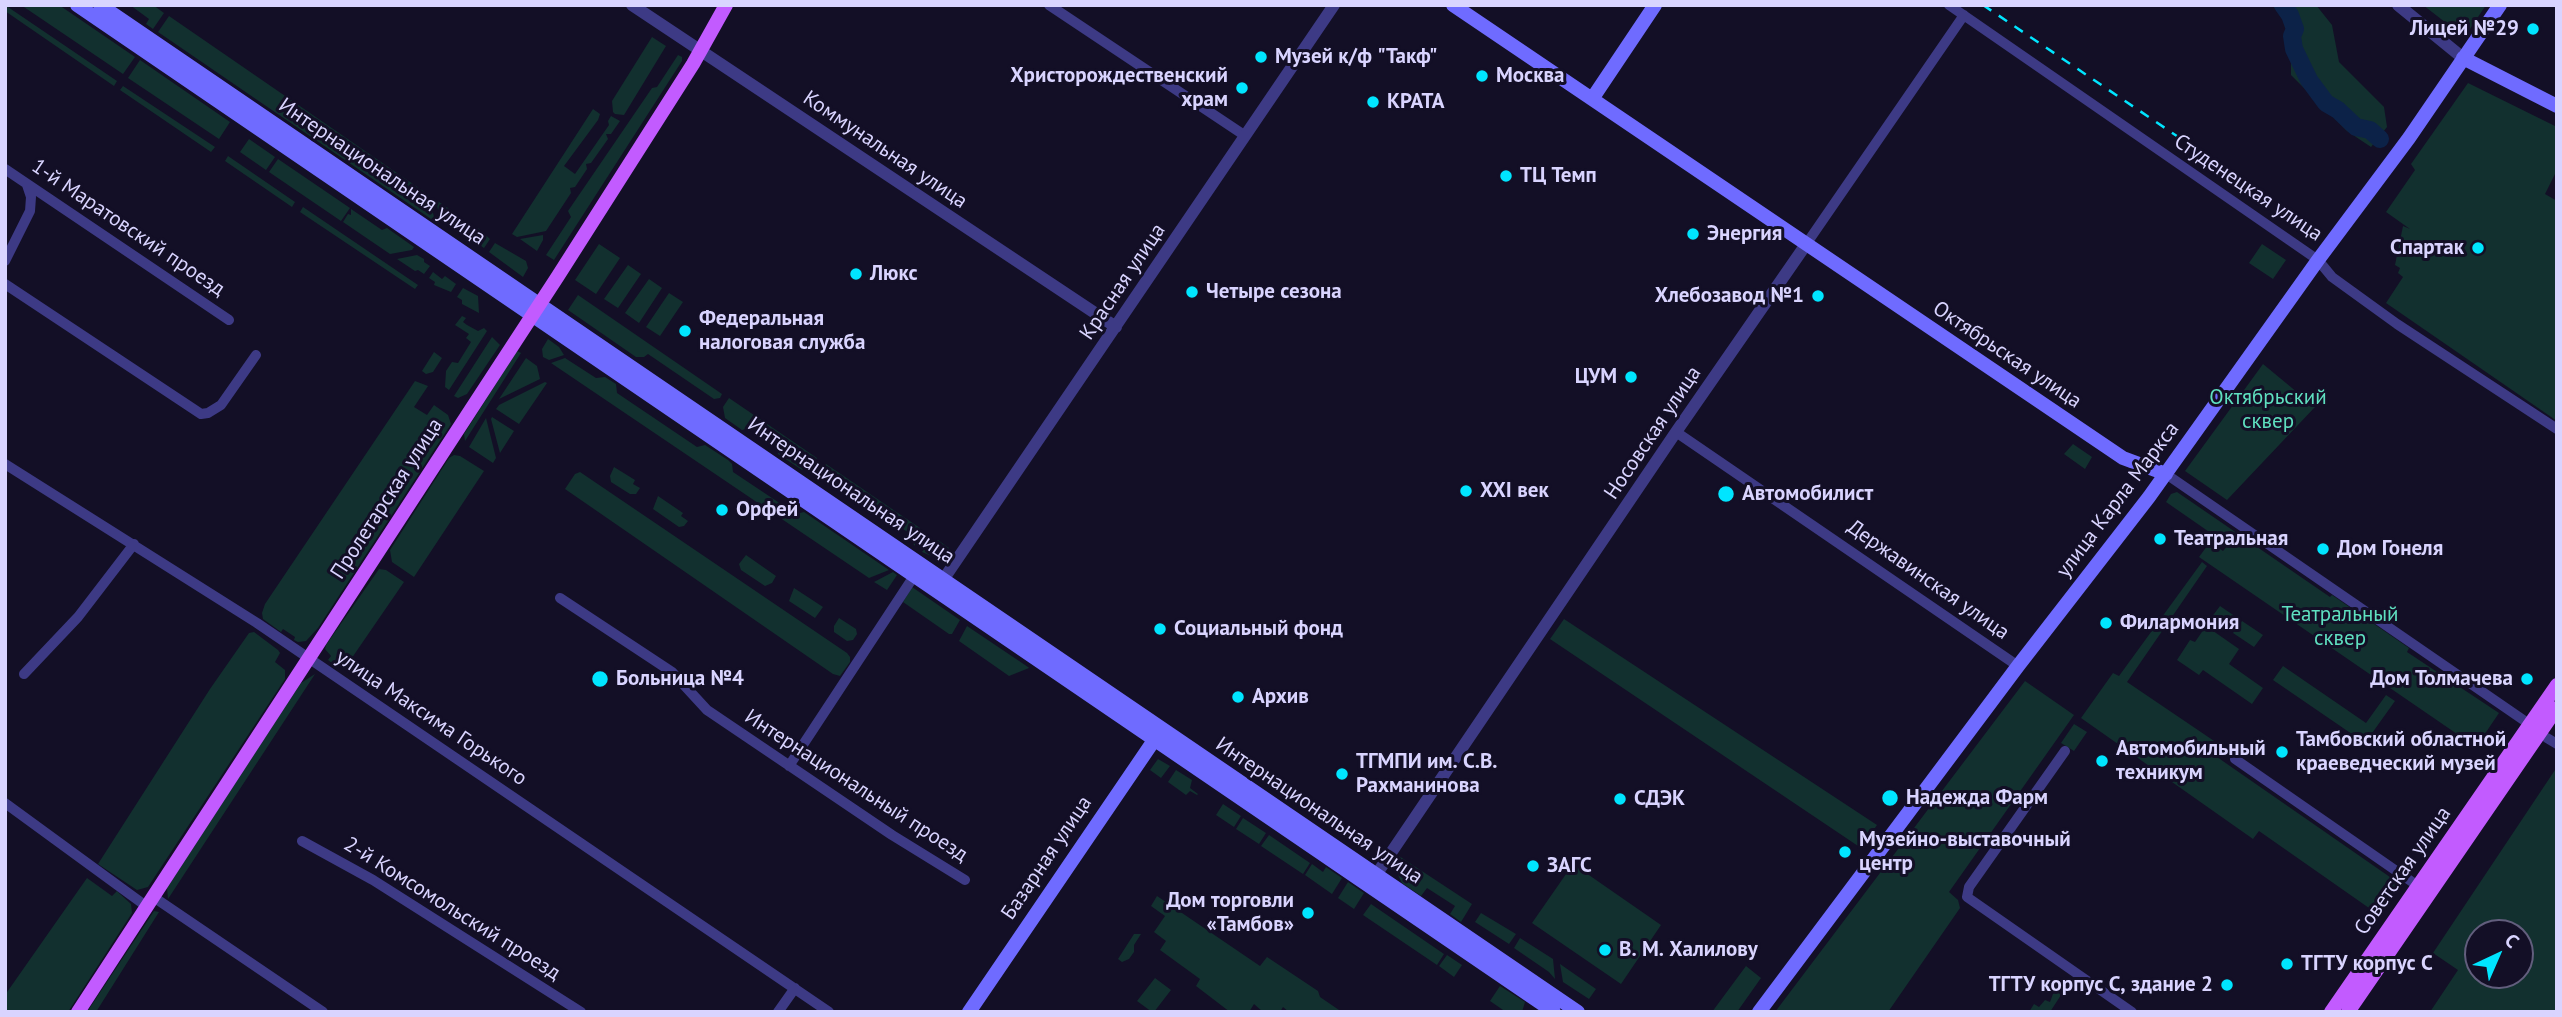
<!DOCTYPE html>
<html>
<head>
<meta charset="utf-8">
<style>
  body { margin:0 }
  #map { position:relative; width:2562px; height:1017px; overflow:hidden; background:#130f26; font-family:"PT Sans",sans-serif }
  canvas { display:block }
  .frame { position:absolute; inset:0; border:7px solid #d9d4ff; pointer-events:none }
  .north { position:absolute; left:2464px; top:919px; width:70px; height:70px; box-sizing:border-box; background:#130f26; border:2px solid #625e7d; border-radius:50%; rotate:44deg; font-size:19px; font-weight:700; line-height:28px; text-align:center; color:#d9d4ff }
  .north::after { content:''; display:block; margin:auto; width:24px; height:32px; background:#00e5ff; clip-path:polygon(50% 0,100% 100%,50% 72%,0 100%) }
</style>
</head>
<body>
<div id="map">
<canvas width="2562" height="1017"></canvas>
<div class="frame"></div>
<div class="north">С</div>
</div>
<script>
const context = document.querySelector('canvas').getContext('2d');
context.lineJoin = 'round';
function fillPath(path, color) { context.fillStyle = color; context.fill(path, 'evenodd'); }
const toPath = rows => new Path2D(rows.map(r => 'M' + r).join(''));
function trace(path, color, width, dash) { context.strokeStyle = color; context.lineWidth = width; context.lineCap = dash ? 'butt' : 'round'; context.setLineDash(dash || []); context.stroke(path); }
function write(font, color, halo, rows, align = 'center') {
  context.font = font + ' "PT Sans",sans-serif'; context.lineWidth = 6; context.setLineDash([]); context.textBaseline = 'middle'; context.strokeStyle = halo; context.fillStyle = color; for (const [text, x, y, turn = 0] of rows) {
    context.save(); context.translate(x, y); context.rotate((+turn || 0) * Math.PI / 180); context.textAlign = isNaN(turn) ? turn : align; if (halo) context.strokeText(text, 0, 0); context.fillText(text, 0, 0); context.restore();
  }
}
fillPath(toPath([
  [5,5,117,81,114,86,5,11],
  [21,5,59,5,135,57,123,74],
  [130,5,153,5,164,13,153,29,146,24,149,19],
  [2272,5,2316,5,2332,25,2339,62,2384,107,2387,127,2371,147,2347,131,2291,75,2291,26],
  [2423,5,2486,5,2466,35,2450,26],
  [169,16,429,195,434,217,431,219,158,32],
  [652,37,666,46,624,115,615,114,613,112,612,101],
  [678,55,682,57,682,61,554,260,546,255,571,217,568,211,652,88,657,87],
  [140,60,230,122,219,139,128,78],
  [2468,83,2557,127,2557,170,2545,194,2557,201,2557,421,2386,303,2403,277,2398,273,2400,268,2395,265,2403,226,2410,229,2386,212,2415,170,2411,164],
  [123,86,215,147,211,152,120,90],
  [593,109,600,114,598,120,564,166,575,174,609,125,608,121,611,116,620,121,611,134,606,134,608,139,591,163,586,164,587,169,575,187,570,188,571,193,546,231,517,237,512,234],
  [249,139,275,157,266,170,240,152],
  [228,156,295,202,292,207,225,161],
  [278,159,350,208,341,221,269,172],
  [436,200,457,214,457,217,462,221,456,229,440,220],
  [303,207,418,285,415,289,300,212],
  [351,209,382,230,387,228,414,247,412,250,390,254,343,222,348,214,351,215],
  [468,224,474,229,478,228,490,239,484,248,462,233],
  [543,235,543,240,537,251,520,239],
  [495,243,526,261,528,268,523,277,489,252],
  [599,244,620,258,596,294,575,280],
  [2262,244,2286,260,2273,279,2249,263],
  [417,255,424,259,424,262,430,266,424,274,418,270,415,271,397,259],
  [628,265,641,274,618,308,604,299],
  [433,272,442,279,445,276,456,284,451,292,434,285,435,282,429,278],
  [649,279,662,288,639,323,625,313],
  [463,288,478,296,479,313,462,304,462,300,457,297],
  [669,293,683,302,660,336,646,327],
  [578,295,722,394,720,398,714,399,648,354,644,357,636,357,568,310],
  [462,316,466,318,463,322,467,325,478,331,484,328,487,331,449,390,445,387,446,371,452,362,458,363,471,342,466,338,469,334,455,325],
  [492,337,500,345,467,394,458,398,454,396],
  [548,339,559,347,564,355,549,360,543,357,542,349],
  [517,351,521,353,465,441,464,434],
  [434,352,442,358,433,372,426,374,422,371],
  [526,358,537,366,540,379,499,399],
  [565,358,596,378,605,377,616,384,617,393,697,447,705,445,728,460,732,464,733,472,796,514,804,512,889,570,869,578,551,363],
  [2263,364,2315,407,2227,500,2185,471],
  [415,381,428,386,414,407,427,415,434,405,448,415,451,424,318,628,306,641,298,642,294,640,295,637,283,629,281,632,263,619,262,613,265,604],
  [545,382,547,383,519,424,496,409,499,405],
  [729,398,817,458,811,467,802,470,778,454,777,447,749,428,742,430,725,418,723,407],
  [492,417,514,431,500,453,491,419],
  [486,418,496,458,493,463,469,447],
  [2073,444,2092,457,2085,469,2064,454],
  [454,455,460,456,484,471,414,577,392,562,390,550,449,458],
  [826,464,920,528,921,535,914,546,912,535,826,477,822,469],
  [614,467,635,480,633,484,640,488,636,494,630,494,611,482,610,476],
  [580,472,847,653,850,657,850,662,840,676,833,674,565,489,575,474],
  [2177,492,2330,597,2332,595,2361,615,2409,648,2407,652,2499,713,2476,747,2199,557,2210,542,2223,551,2228,545,2166,502,2171,494],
  [658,496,683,513,681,516,688,521,684,526,679,527,653,509],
  [938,540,949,548,946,552,936,558,922,552,928,543],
  [746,555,776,576,772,583,765,586,741,570,739,564],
  [2202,562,2207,566,2127,682,2223,747,2217,757,2400,884,2379,915,2259,831,2253,839,2081,718,2113,673,2119,676],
  [379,569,386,570,404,582,347,665,341,662,337,667,328,660,331,656,325,649,326,645],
  [893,572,897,575,887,590,874,582],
  [912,587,960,620,952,634,949,634,903,602],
  [794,588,823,607,815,618,789,601],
  [2220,606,2239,619,2230,631,2211,618],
  [839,618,856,629,857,634,853,640,847,641,834,632,834,626],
  [1564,619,1877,825,1861,848,1550,639],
  [2242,621,2263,635,2254,647,2233,633],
  [967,626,1028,667,1029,668,1009,676,959,641],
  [2206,626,2239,649,2229,664,2263,688,2252,704,2203,670,2199,675,2177,660,2190,640,2195,642],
  [254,632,278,650,280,653,275,662,285,670,285,679,148,887,137,890,98,864,210,689,249,633],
  [2283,666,2366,723,2386,695,2395,701,2365,743,2273,680],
  [315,674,168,899,167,888,258,748,301,683],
  [2025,681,2074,715,1949,892,1958,900,1960,908,1888,1012,1775,1012],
  [2074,724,2087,732,2074,751,2061,743],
  [1158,759,1170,766,1161,778,1150,770],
  [2557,767,2557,1012,2430,1012,2458,970,2433,953],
  [2478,933,2520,933,2520,975,2478,975],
  [1176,770,1192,780,1190,788,1198,794,1197,795,1190,791,1186,795,1168,782],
  [1223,804,1241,816,1234,827,1216,815],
  [1243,818,1266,833,1259,844,1236,829],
  [1269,835,1310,863,1303,874,1261,846],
  [1399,856,1472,904,1461,922,1450,914,1455,906,1427,888,1421,896,1402,883,1395,869],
  [1312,864,1323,872,1326,867,1342,878,1332,894,1305,875],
  [1573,864,1661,925,1621,984,1532,923],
  [87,878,112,896,117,891,120,894,131,904,132,913,68,1012,5,1012,5,995],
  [1348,882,1364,893,1354,909,1338,898],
  [1157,896,1260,966,1267,957,1318,991,1320,997,1342,1012,1289,1012,1283,1007,1280,1012,1263,1012,1254,1004,1249,1012,1230,1012,1196,986,1200,979,1160,950,1166,941,1154,932,1165,916,1151,906],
  [1371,904,1444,954,1437,965,1363,915],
  [154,911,159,912,96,1012,87,1012],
  [1481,913,1516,934,1509,944,1475,922],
  [1134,934,1141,934,1134,945,1134,952,1129,959,1122,962,1118,959],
  [1520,938,1553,959,1555,979,1549,972,1514,948],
  [1447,955,1462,965,1454,977,1439,966],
  [1560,964,1596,989,1589,999,1563,982],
  [1746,966,1761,978,1737,1012,1712,1012],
  [1155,978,1171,990,1154,1012,1152,1012,1137,1001],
  [1500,986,1525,1002,1522,1012,1506,1012,1490,1001],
  [2060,988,2062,989,2059,993,2061,995,2050,1012,2029,1012,2034,1004,2039,1007,2045,1000,2050,1002,2053,994]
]), '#12302f');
trace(toPath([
  [2283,5,2290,15,2295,29,2292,36,2294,49,2309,80,2326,103,2338,110,2356,127,2370,130,2380,139]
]), '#0c2248', 18);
trace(toPath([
  [1049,5,1244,135],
  [1949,5,2318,260,2332,277,2397,324,2557,429],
  [5,169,229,320],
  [1807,243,1964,15],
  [5,261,30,211,31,197,27,185],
  [5,284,201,414,208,413,221,405,256,355],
  [1676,432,2018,666],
  [5,464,257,623,829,1012],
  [2166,474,2535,728],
  [560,598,672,672,707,710,892,835,965,880],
  [24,674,78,617,134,544],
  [2547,738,2557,744],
  [2065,751,1969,887,1967,897,2132,1012],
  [2235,759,2418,886],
  [789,766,914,576],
  [5,803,146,906],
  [302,841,373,880,581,1012],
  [152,896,323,1012],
  [778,1012,795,988]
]), '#3d3a85', 10);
trace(toPath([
  [632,5,1116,327],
  [2398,5,2463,58],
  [943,580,1334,5],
  [1376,875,1676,432,1807,243]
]), '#3d3a85', 12);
trace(toPath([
  [77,5,1554,1012],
  [100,5,1578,1012],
  [1453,5,2123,458,2166,474],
  [2463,58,2557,106],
  [1592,99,1655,5],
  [969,1012,1159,733],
  [1759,1012,2018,666,2149,497,2318,260,2409,138,2500,5]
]), '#6f6bff', 14);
trace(toPath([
  [78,1012,558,276,693,64,726,5],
  [2331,1012,2557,685],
  [2348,1012,2557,708]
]), '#c25bff', 14);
trace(toPath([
  [1983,5,2202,153]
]), '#00e5ff', 2.5, [10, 9]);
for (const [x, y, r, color] of [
  [2533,29,7,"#00e5ff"],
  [1261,57,7,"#00e5ff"],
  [1482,76,7,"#00e5ff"],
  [1242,88,7,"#00e5ff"],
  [1373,102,7,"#00e5ff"],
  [1506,176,7,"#00e5ff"],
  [1693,234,7,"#00e5ff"],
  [2478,248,7,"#00e5ff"],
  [856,274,7,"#00e5ff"],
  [1192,292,7,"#00e5ff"],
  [1818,296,7,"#00e5ff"],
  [685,331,7,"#00e5ff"],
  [1631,377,7,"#00e5ff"],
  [1466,491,7,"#00e5ff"],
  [1726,494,9,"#00e5ff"],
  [722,510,7,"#00e5ff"],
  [2160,539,7,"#00e5ff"],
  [2323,549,7,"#00e5ff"],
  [2106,623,7,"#00e5ff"],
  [1160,629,7,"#00e5ff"],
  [600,679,9,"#00e5ff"],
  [2527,679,7,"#00e5ff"],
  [1238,697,7,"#00e5ff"],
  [2282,752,7,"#00e5ff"],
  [2102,761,7,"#00e5ff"],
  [1342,774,7,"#00e5ff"],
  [1890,798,9,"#00e5ff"],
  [1620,799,7,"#00e5ff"],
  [1845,852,7,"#00e5ff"],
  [1533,866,7,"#00e5ff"],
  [1308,913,7,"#00e5ff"],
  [1605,950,7,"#00e5ff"],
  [2287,964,7,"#00e5ff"],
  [2227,985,7,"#00e5ff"]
]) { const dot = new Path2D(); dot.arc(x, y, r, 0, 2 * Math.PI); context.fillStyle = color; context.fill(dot); trace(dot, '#130f26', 2.5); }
write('bold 21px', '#d9d4ff', '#130f26', [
  ["Лицей №29",2519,29,"right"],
  ["Музей к/ф \"Такф\"",1275,57],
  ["Христорождественский",1228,76,"right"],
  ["храм",1228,100,"right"],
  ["Москва",1496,76],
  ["КРАТА",1387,102],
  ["ТЦ Темп",1520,176],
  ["Энергия",1707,234],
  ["Спартак",2464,248,"right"],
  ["Люкс",870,274],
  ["Четыре сезона",1206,292],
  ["Хлебозавод №1",1804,296,"right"],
  ["Федеральная",699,319],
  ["налоговая служба",699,343],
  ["ЦУМ",1617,377,"right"],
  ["XXI век",1480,491],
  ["Автомобилист",1742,494],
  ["Орфей",736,510],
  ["Театральная",2174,539],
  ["Дом Гонеля",2337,549],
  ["Филармония",2120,623],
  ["Социальный фонд",1174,629],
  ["Больница №4",616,679],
  ["Дом Толмачева",2513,679,"right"],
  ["Архив",1252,697],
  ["Тамбовский областной",2296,740],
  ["краеведческий музей",2296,764],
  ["Автомобильный",2116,749],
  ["техникум",2116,773],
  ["ТГМПИ им. С.В.",1356,762],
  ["Рахманинова",1356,786],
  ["Надежда Фарм",1906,798],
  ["СДЭК",1634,799],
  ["Музейно-выставочный",1859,840],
  ["центр",1859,864],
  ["ЗАГС",1547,866],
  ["Дом торговли",1294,901,"right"],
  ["«Тамбов»",1294,925,"right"],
  ["В. М. Халилову",1619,950],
  ["ТГТУ корпус С",2301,964],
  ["ТГТУ корпус С, здание 2",2213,985,"right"]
], 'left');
write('21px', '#d9d4ff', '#130f26', [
  ["Коммунальная улица",885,150,34],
  ["Интернациональная улица",382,172,34],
  ["Студенецкая улица",2248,188,34],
  ["1-й Маратовский проезд",128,228,34],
  ["Красная улица",1123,282,-56],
  ["Октябрьская улица",2007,355,34],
  ["Носовская улица",1653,433,-56],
  ["Интернациональная улица",851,491,34],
  ["Пролетарская улица",387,499,-57],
  ["улица Карла Маркса",2118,500,-53],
  ["Державинская улица",1928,580,35],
  ["улица Максима Горького",431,718,34],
  ["Интернациональный проезд",856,786,33],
  ["Интернациональная улица",1319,811,34],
  ["Базарная улица",1047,858,-56],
  ["Советская улица",2403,871,-55],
  ["2-й Комсомольский проезд",452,909,32]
]);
write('21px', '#5fe0c0', '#130f26', [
  ["Октябрьский",2268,398],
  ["сквер",2268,422],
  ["Театральный",2340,615],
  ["сквер",2340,639]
]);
</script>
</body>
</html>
